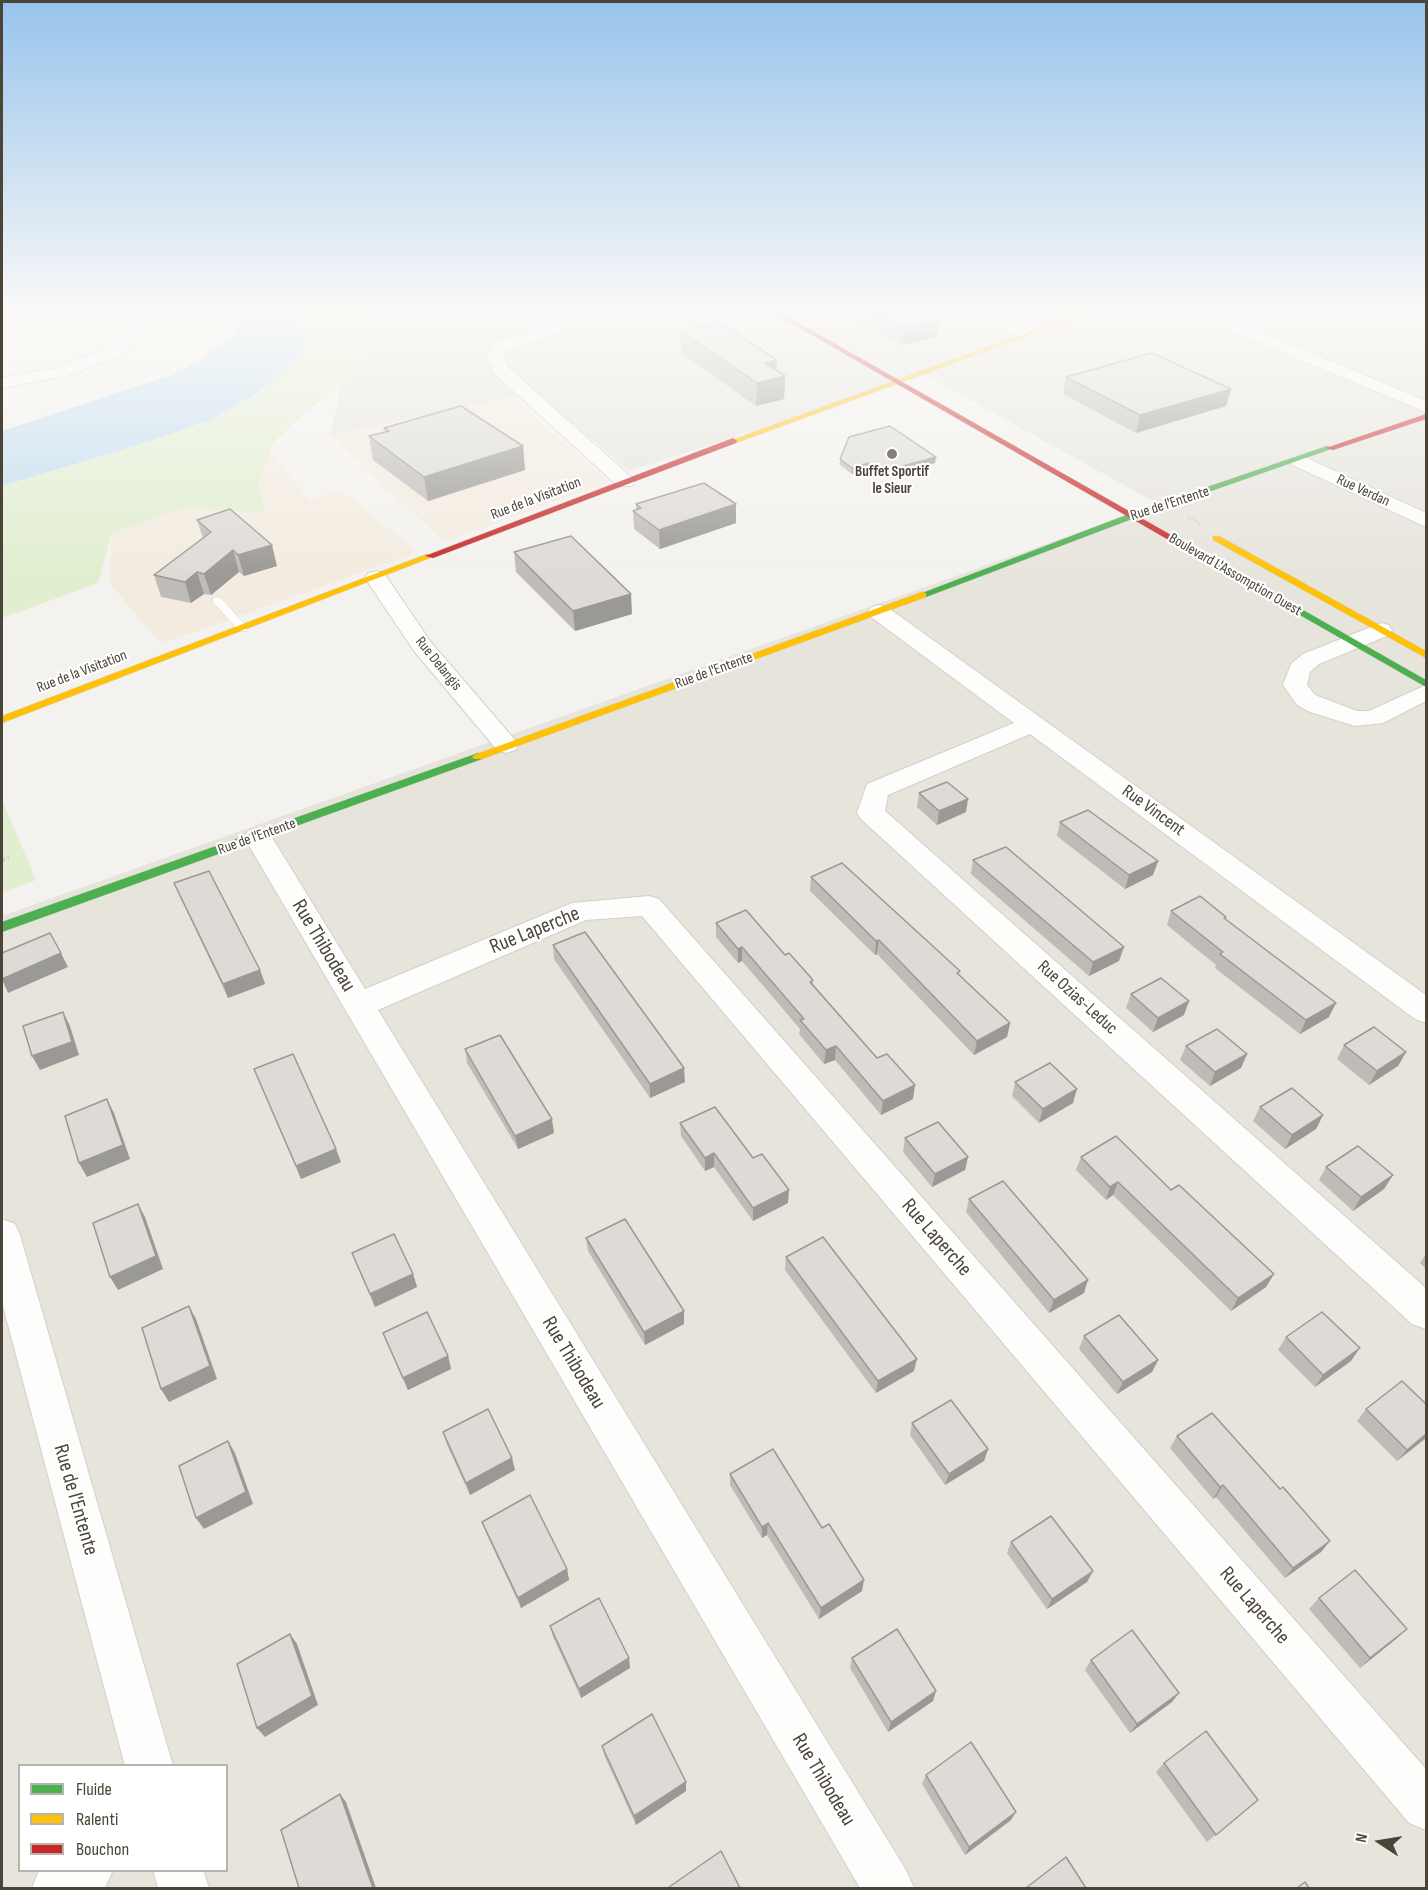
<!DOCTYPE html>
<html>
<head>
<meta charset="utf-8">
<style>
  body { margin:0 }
  #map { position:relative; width:1428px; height:1890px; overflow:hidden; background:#f4f2ee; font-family:"Sofia Sans Condensed",sans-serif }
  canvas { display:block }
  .frame { position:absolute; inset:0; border:3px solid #4b4439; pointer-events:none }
  .legend { position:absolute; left:18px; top:1764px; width:210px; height:108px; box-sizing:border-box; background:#fff; border:2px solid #b7b4b0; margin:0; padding:8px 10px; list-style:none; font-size:18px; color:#4b4439 }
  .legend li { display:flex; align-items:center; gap:12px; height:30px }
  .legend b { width:30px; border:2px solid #b7b4b0 }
  .north { position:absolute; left:1350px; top:1812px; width:60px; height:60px; -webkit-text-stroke:4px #fff; paint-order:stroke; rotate:282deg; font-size:16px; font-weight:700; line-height:24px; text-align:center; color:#4b4439 }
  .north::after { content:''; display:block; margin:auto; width:21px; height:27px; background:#4b4439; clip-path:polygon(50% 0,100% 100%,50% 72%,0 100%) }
</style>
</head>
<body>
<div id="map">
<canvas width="1428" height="1890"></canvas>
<div class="frame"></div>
<ul class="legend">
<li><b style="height:8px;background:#4caf50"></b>Fluide</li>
<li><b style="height:8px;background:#ffc107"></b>Ralenti</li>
<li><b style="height:8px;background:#c62828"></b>Bouchon</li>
</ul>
<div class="north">N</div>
</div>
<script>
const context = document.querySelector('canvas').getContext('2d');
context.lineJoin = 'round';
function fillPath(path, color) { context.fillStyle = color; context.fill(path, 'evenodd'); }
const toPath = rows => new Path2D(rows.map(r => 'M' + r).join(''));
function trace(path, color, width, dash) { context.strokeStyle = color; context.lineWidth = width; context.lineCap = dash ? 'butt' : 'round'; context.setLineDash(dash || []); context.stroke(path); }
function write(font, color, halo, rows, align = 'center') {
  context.font = font + ' "Sofia Sans Condensed",sans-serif'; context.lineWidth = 4.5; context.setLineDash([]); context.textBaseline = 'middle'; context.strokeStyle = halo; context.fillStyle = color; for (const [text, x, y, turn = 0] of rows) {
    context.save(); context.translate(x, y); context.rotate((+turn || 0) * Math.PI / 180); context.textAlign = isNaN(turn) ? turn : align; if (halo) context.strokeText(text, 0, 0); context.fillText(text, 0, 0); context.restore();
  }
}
fillPath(toPath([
  [346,314,1426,314,1426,1888,2,1888,2,916,1158,504,925,375,629,471,536,392,330,435,351,340],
  [20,1766,226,1766,226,1870,20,1870]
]), '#e7e4dc');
fillPath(toPath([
  [513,397,608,482,444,542,330,435],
  [260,438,309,500,340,490,418,552,161,644,110,584,111,535]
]), '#f3ebdf');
fillPath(toPath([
  [297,314,369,314,376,343,360,374,307,410,272,444,258,483,265,512,184,507,111,534,98,583,2,618,2,486,151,441,210,420,256,394,304,335],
  [2,800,36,880,2,893]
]), '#e1eecf');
fillPath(toPath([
  [233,314,297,314,304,335,305,352,256,394,210,420,151,441,2,486,2,431,171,375,201,360,235,334]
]), '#c0ddf1');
const lane = toPath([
  [217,597,221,598,247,627,247,631,239,631,213,602,213,598,217,597]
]);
const street = toPath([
  [127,314,144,314,149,320,144,337,124,354,66,376,2,388,2,378,56,368,112,346,130,332,133,321,127,314],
  [546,314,562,314,568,326,566,329,508,350,503,356,509,368,632,478,635,482,632,486,618,486,496,375,486,356,496,342,551,324,546,314],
  [978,314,998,314,1035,335,1027,340,1021,338,978,314],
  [1196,314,1217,314,1426,401,1426,412,1198,317,1196,314],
  [1391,314,1413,314,1426,319,1426,329,1393,317,1391,314],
  [1300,455,1426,513,1426,527,1293,465,1290,461,1293,457,1300,455],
  [376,571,384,573,430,641,515,740,519,745,515,750,506,753,497,750,414,651,365,578,368,573,376,571],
  [879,605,887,607,1426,995,1426,1023,1415,1019,1030,734,888,795,885,811,1426,1288,1426,1329,1412,1324,861,819,857,813,867,784,1014,723,871,617,868,612,871,607,879,605],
  [1381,623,1389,625,1392,630,1389,635,1319,664,1310,672,1307,685,1315,695,1357,711,1369,711,1426,685,1426,701,1383,723,1355,726,1310,712,1297,705,1283,685,1291,664,1303,654,1381,623],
  [258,828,268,831,365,989,572,903,649,896,659,899,1426,1769,1426,1830,1409,1823,642,916,586,920,378,1010,906,1870,914,1888,860,1888,244,837,248,831,258,828],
  [2,1219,15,1224,20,1235,173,1766,125,1766,2,1302,2,1219],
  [39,1870,113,1870,105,1888,32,1888,39,1870],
  [153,1870,203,1870,209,1888,158,1888,153,1870]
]);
const fast = toPath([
  [1327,446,1334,448,1140,516,926,597,918,597,917,595,1134,512,1327,446],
  [1217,561,1426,680,1426,687,1214,566,1212,564,1217,561],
  [478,753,484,757,482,759,2,932,2,922,478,753]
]);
const slow = toPath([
  [1078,314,1088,314,736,443,729,441,1078,314],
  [1213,536,1219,536,1426,651,1426,658,1213,540,1213,536],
  [427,554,435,556,2,723,2,716,427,554],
  [922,592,926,593,926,597,482,759,474,759,472,757,474,755,922,592]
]);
const jam = toPath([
  [775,314,783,314,1222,564,1214,566,775,314],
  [1426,414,1426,419,1333,450,1326,448,1426,414],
  [733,438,737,441,736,443,433,558,425,556,733,438]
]);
trace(lane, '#d2d0cb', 1);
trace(street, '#d2d0cb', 2);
trace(fast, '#d3cfc5', 1);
trace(slow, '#d3cfc5', 1);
trace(jam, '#d3cfc5', 1);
trace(toPath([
  [1188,517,1202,525]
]), '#d3d2cc', 3, [2, 2]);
trace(toPath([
  [2,860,9,857]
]), '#d3d2cc', 4, [3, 3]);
fillPath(lane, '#fdfdfc');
fillPath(street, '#fdfdfc');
fillPath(fast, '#4caf50');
fillPath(slow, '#ffc107');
fillPath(jam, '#c62828');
fillPath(toPath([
  [856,314,926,314,937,337,902,345,856,319],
  [681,331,777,370,785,376,784,399,756,406,681,353],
  [1066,377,1231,389,1226,406,1136,433,1063,394],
  [384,428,523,446,525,470,428,501,373,460,369,436,385,432],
  [840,459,935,463,880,478,868,469,852,474,840,465],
  [636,504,736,504,736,523,660,549,634,529,633,511,636,510],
  [197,520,277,566,244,576,239,572,211,595,204,594,191,603,161,597,154,575,203,538],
  [514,552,632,614,575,631,516,572],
  [919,793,966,812,937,825,917,807],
  [1060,822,1158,861,1153,875,1125,889,1057,836],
  [973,860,1119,961,1089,976,971,874],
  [811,877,960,971,959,974,1010,1023,1007,1037,974,1055,877,954,875,955,810,891],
  [174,883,260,970,265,984,228,998,180,897],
  [1171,911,1225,920,1329,1017,1300,1034,1215,968,1216,965,1167,925],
  [716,923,785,955,813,980,813,984,913,1099,881,1115,835,1060,824,1064,799,1034,800,1029,742,961,738,963,716,937],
  [553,945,685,1082,650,1098,554,959],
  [1131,994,1184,1015,1153,1032,1126,1008],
  [1344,1045,1406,1052,1398,1066,1369,1085,1337,1059],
  [1186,1046,1247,1054,1241,1068,1210,1086,1180,1060],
  [465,1049,554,1133,518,1149,467,1063],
  [254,1069,341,1162,301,1179],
  [1015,1082,1073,1103,1039,1123,1012,1096],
  [1260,1107,1323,1115,1316,1129,1285,1149,1253,1121],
  [680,1123,753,1158,788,1203,753,1221,714,1167,705,1171,681,1136],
  [905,1138,968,1157,965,1170,932,1187,903,1152],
  [1081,1157,1171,1190,1274,1274,1266,1287,1231,1311,1113,1195,1106,1200,1076,1170],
  [1326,1167,1393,1175,1384,1189,1353,1211,1319,1180],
  [969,1199,1084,1293,1049,1313,966,1212],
  [586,1238,684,1311,684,1324,645,1345,588,1251],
  [352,1253,413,1274,417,1287,375,1307,357,1266],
  [1426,1254,1426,1269,1420,1263],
  [786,1257,914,1371,876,1393,785,1270],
  [383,1333,448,1356,451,1369,408,1390,388,1345],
  [1084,1336,1158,1360,1152,1372,1117,1394,1079,1349],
  [1286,1337,1351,1361,1315,1387,1278,1350],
  [1366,1409,1426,1438,1397,1461,1357,1421],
  [912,1423,988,1449,984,1461,945,1485,910,1435],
  [443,1432,515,1470,470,1495,447,1445],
  [1177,1436,1280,1489,1330,1541,1321,1552,1285,1578,1216,1497,1213,1499,1170,1448],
  [730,1474,862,1591,819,1619,767,1535,762,1538,730,1485],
  [482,1522,567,1569,569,1580,521,1608,486,1533],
  [1011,1542,1093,1571,1087,1582,1047,1609,1007,1553],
  [1319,1598,1407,1629,1396,1639,1360,1668,1309,1609],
  [550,1626,630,1668,581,1698,553,1637],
  [852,1658,933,1701,888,1732,850,1668],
  [1091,1660,1179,1693,1172,1702,1130,1733,1085,1670],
  [602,1746,686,1782,686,1791,636,1825,604,1755],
  [1164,1763,1258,1800,1207,1842,1156,1772],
  [926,1775,1011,1820,965,1855,922,1784]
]), '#bfbcb8');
fillPath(toPath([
  [939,320,937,337,902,345,904,329],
  [777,360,776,378,785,376,784,399,756,406,757,383,765,363],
  [1231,389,1226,406,1136,433,1140,415],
  [523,446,525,470,428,501,424,477],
  [936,457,935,463,880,478,881,472],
  [869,463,868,469,852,474,852,468],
  [736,504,736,523,660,549,659,530],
  [272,545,277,566,244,576,238,555],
  [233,550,239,572,211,595,204,574],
  [197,572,204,594,191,603,185,582],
  [631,594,632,614,575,631,573,611],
  [968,799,966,812,937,825,939,811],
  [1158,861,1153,875,1125,889,1129,875],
  [879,940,877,954,875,955,876,941],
  [742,947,742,961,738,963,738,949],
  [1124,947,1119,961,1089,976,1093,962],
  [61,953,68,967,8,993,2,979],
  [260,970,265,984,228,998,223,984],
  [1189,1001,1184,1015,1153,1032,1158,1018],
  [1336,1003,1329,1017,1300,1034,1306,1020],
  [63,1012,70,1026,79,1055,40,1070,32,1056],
  [1010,1023,1007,1037,974,1055,977,1041],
  [836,1046,835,1060,824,1064,826,1050],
  [1406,1052,1398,1066,1369,1085,1377,1071],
  [1247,1054,1241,1068,1210,1086,1215,1072],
  [684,1068,685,1082,650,1098,650,1084],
  [915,1085,913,1099,881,1115,883,1101],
  [1077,1089,1073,1103,1039,1123,1043,1109],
  [107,1099,114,1113,130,1159,87,1177,79,1163],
  [1323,1115,1316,1129,1285,1149,1292,1135],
  [552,1119,554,1133,518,1149,515,1136],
  [336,1149,341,1162,301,1179,296,1166],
  [714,1153,714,1167,705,1171,705,1158],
  [968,1157,965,1170,932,1187,935,1174],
  [1393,1175,1384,1189,1353,1211,1361,1197],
  [1118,1182,1113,1195,1106,1200,1110,1187],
  [789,1190,788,1203,753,1221,753,1208],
  [138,1204,145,1217,163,1269,118,1290,110,1277],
  [413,1274,417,1287,375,1307,370,1294],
  [1274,1274,1266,1287,1231,1311,1238,1298],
  [1088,1280,1084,1293,1049,1313,1054,1300],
  [189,1306,196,1319,217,1379,169,1402,161,1389],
  [684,1311,684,1324,645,1345,644,1332],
  [1360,1348,1351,1361,1315,1387,1323,1375],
  [448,1356,451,1369,408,1390,403,1378],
  [917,1359,914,1371,876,1393,878,1381],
  [1158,1360,1152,1372,1117,1394,1123,1382],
  [1426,1434,1426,1438,1397,1461,1407,1450],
  [228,1441,235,1453,253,1504,204,1529,196,1518],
  [988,1449,984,1461,945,1485,949,1474],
  [512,1458,515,1470,470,1495,466,1483],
  [1223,1485,1216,1497,1213,1499,1220,1487],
  [768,1523,767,1535,762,1538,762,1527],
  [1330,1541,1321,1552,1285,1578,1293,1568],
  [567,1569,569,1580,521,1608,518,1598],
  [1093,1571,1087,1582,1047,1609,1052,1599],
  [864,1580,862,1591,819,1619,821,1608],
  [1407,1629,1396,1639,1360,1668,1370,1658],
  [290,1634,297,1644,318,1705,265,1737,257,1728],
  [629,1658,630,1668,581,1698,579,1689],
  [936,1691,933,1701,888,1732,891,1722],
  [1179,1693,1172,1702,1130,1733,1137,1724],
  [686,1782,686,1791,636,1825,634,1816],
  [340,1794,346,1802,376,1888,373,1888],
  [1016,1812,1011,1820,965,1855,969,1847]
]), '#9b9996');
const building = toPath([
  [876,314,926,314,939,320,904,329,876,314],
  [720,323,777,360,765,363,785,376,757,383,681,331,720,323],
  [1152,353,1231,389,1140,415,1066,377,1152,353],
  [461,406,523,446,424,477,369,436,389,431,384,428,461,406],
  [890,426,936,457,881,472,869,463,852,468,840,459,849,437,890,426],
  [704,483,736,504,659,530,633,511,641,508,636,504,704,483],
  [230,509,272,545,238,555,233,550,204,574,197,572,185,582,154,575,211,532,197,520,230,509],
  [571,536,631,594,573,611,514,552,571,536],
  [947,782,968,799,939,811,919,793,947,782],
  [1088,810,1158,861,1129,875,1060,822,1088,810],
  [1006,847,1124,947,1093,962,973,860,1006,847],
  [842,863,960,971,957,973,1010,1023,977,1041,879,940,876,941,811,877,842,863],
  [209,871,260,970,223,984,174,883,209,871],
  [1200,896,1226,917,1224,918,1336,1003,1306,1020,1220,954,1223,952,1171,911,1200,896],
  [746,910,785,955,789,953,813,980,810,982,877,1058,887,1054,915,1085,883,1101,836,1046,826,1050,800,1020,804,1019,742,947,738,949,716,923,746,910],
  [585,932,684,1068,650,1084,553,945,585,932],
  [50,933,61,953,2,979,2,953,50,933],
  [1161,978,1189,1001,1158,1018,1131,994,1161,978],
  [63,1012,72,1042,32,1056,23,1026,63,1012],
  [1374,1027,1406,1052,1377,1071,1344,1045,1374,1027],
  [1217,1029,1247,1054,1215,1072,1186,1046,1217,1029],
  [500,1035,552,1119,515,1136,465,1049,500,1035],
  [293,1054,336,1149,296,1166,254,1069,293,1054],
  [1050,1063,1077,1089,1043,1109,1015,1082,1050,1063],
  [1292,1088,1323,1115,1292,1135,1260,1107,1292,1088],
  [107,1099,123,1145,79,1163,65,1116,107,1099],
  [715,1107,753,1158,762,1154,789,1190,753,1208,714,1153,705,1158,680,1123,715,1107],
  [938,1122,968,1157,935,1174,905,1138,938,1122],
  [1116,1136,1171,1190,1179,1185,1274,1274,1238,1298,1118,1182,1110,1187,1081,1157,1116,1136],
  [1358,1146,1393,1175,1361,1197,1326,1167,1358,1146],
  [1003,1181,1088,1280,1054,1300,969,1199,1003,1181],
  [138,1204,156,1256,110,1277,93,1223,138,1204],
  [625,1219,684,1311,644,1332,586,1238,625,1219],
  [394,1234,413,1274,370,1294,352,1253,394,1234],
  [823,1237,917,1359,878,1381,786,1257,823,1237],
  [189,1306,210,1366,161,1389,142,1328,189,1306],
  [427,1312,448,1356,403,1378,383,1333,427,1312],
  [1322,1312,1360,1348,1323,1375,1286,1337,1322,1312],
  [1119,1315,1158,1360,1123,1382,1084,1336,1119,1315],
  [1402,1381,1426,1404,1426,1434,1407,1450,1366,1409,1402,1381],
  [951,1400,988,1449,949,1474,912,1423,951,1400],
  [488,1409,512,1458,466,1483,443,1432,488,1409],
  [1212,1413,1280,1489,1283,1487,1330,1541,1293,1568,1223,1485,1220,1487,1177,1436,1212,1413],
  [228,1441,246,1492,196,1518,179,1466,228,1441],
  [773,1449,822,1528,829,1524,864,1580,821,1608,768,1523,762,1527,730,1474,773,1449],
  [530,1495,567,1569,518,1598,482,1522,530,1495],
  [1051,1516,1093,1571,1052,1599,1011,1542,1051,1516],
  [1355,1570,1407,1629,1370,1658,1319,1598,1355,1570],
  [599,1598,629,1658,579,1689,550,1626,599,1598],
  [897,1629,936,1691,891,1722,852,1658,897,1629],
  [1132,1630,1179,1693,1137,1724,1091,1660,1132,1630],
  [290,1634,312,1696,257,1728,237,1664,290,1634],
  [652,1714,686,1782,634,1816,602,1746,652,1714],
  [1206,1731,1258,1800,1216,1835,1164,1763,1206,1731],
  [971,1742,1016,1812,969,1847,926,1775,971,1742],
  [340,1794,373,1888,299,1888,281,1830,340,1794],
  [721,1851,740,1888,669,1888,669,1887,721,1851],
  [1066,1857,1086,1888,1026,1888,1066,1857],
  [1305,1882,1309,1888,1297,1888,1305,1882]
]);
fillPath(building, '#dedbd6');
trace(building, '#9b9996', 1.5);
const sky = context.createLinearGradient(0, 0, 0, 578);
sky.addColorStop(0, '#98c4ec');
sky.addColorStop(0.54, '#faf9f7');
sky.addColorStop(1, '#faf9f700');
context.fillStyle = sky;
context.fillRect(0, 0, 1428, 578);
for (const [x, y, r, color] of [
  [892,454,6,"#868178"]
]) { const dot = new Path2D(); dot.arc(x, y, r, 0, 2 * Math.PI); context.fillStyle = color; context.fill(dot); trace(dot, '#fff', 2); }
write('bold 15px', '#4b4439', '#fff', [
  ["Buffet Sportif",892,472],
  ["le Sieur",892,489]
]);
write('15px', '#4b4439', '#fff', [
  ["Rue Verdan",1363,491,25],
  ["Rue de la Visitation",536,499,-21],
  ["Rue de l'Entente",1170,504,-18],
  ["Boulevard L'Assomption Ouest",1235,575,30],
  ["Rue Delangis",438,664,51],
  ["Rue de l'Entente",714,671,-20],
  ["Rue de la Visitation",82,672,-21],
  ["Rue de l'Entente",257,837,-20]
]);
write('18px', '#4b4439', '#fff', [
  ["Rue Vincent",1153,811,36],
  ["Rue Ozias-Leduc",1077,998,42]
]);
write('21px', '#4b4439', '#fff', [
  ["Rue Laperche",535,931,-22],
  ["Rue Thibodeau",323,946,59],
  ["Rue Laperche",936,1238,49],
  ["Rue Thibodeau",573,1363,59],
  ["Rue de l'Entente",75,1500,74],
  ["Rue Laperche",1254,1606,49],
  ["Rue Thibodeau",823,1780,59]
]);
</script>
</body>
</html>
